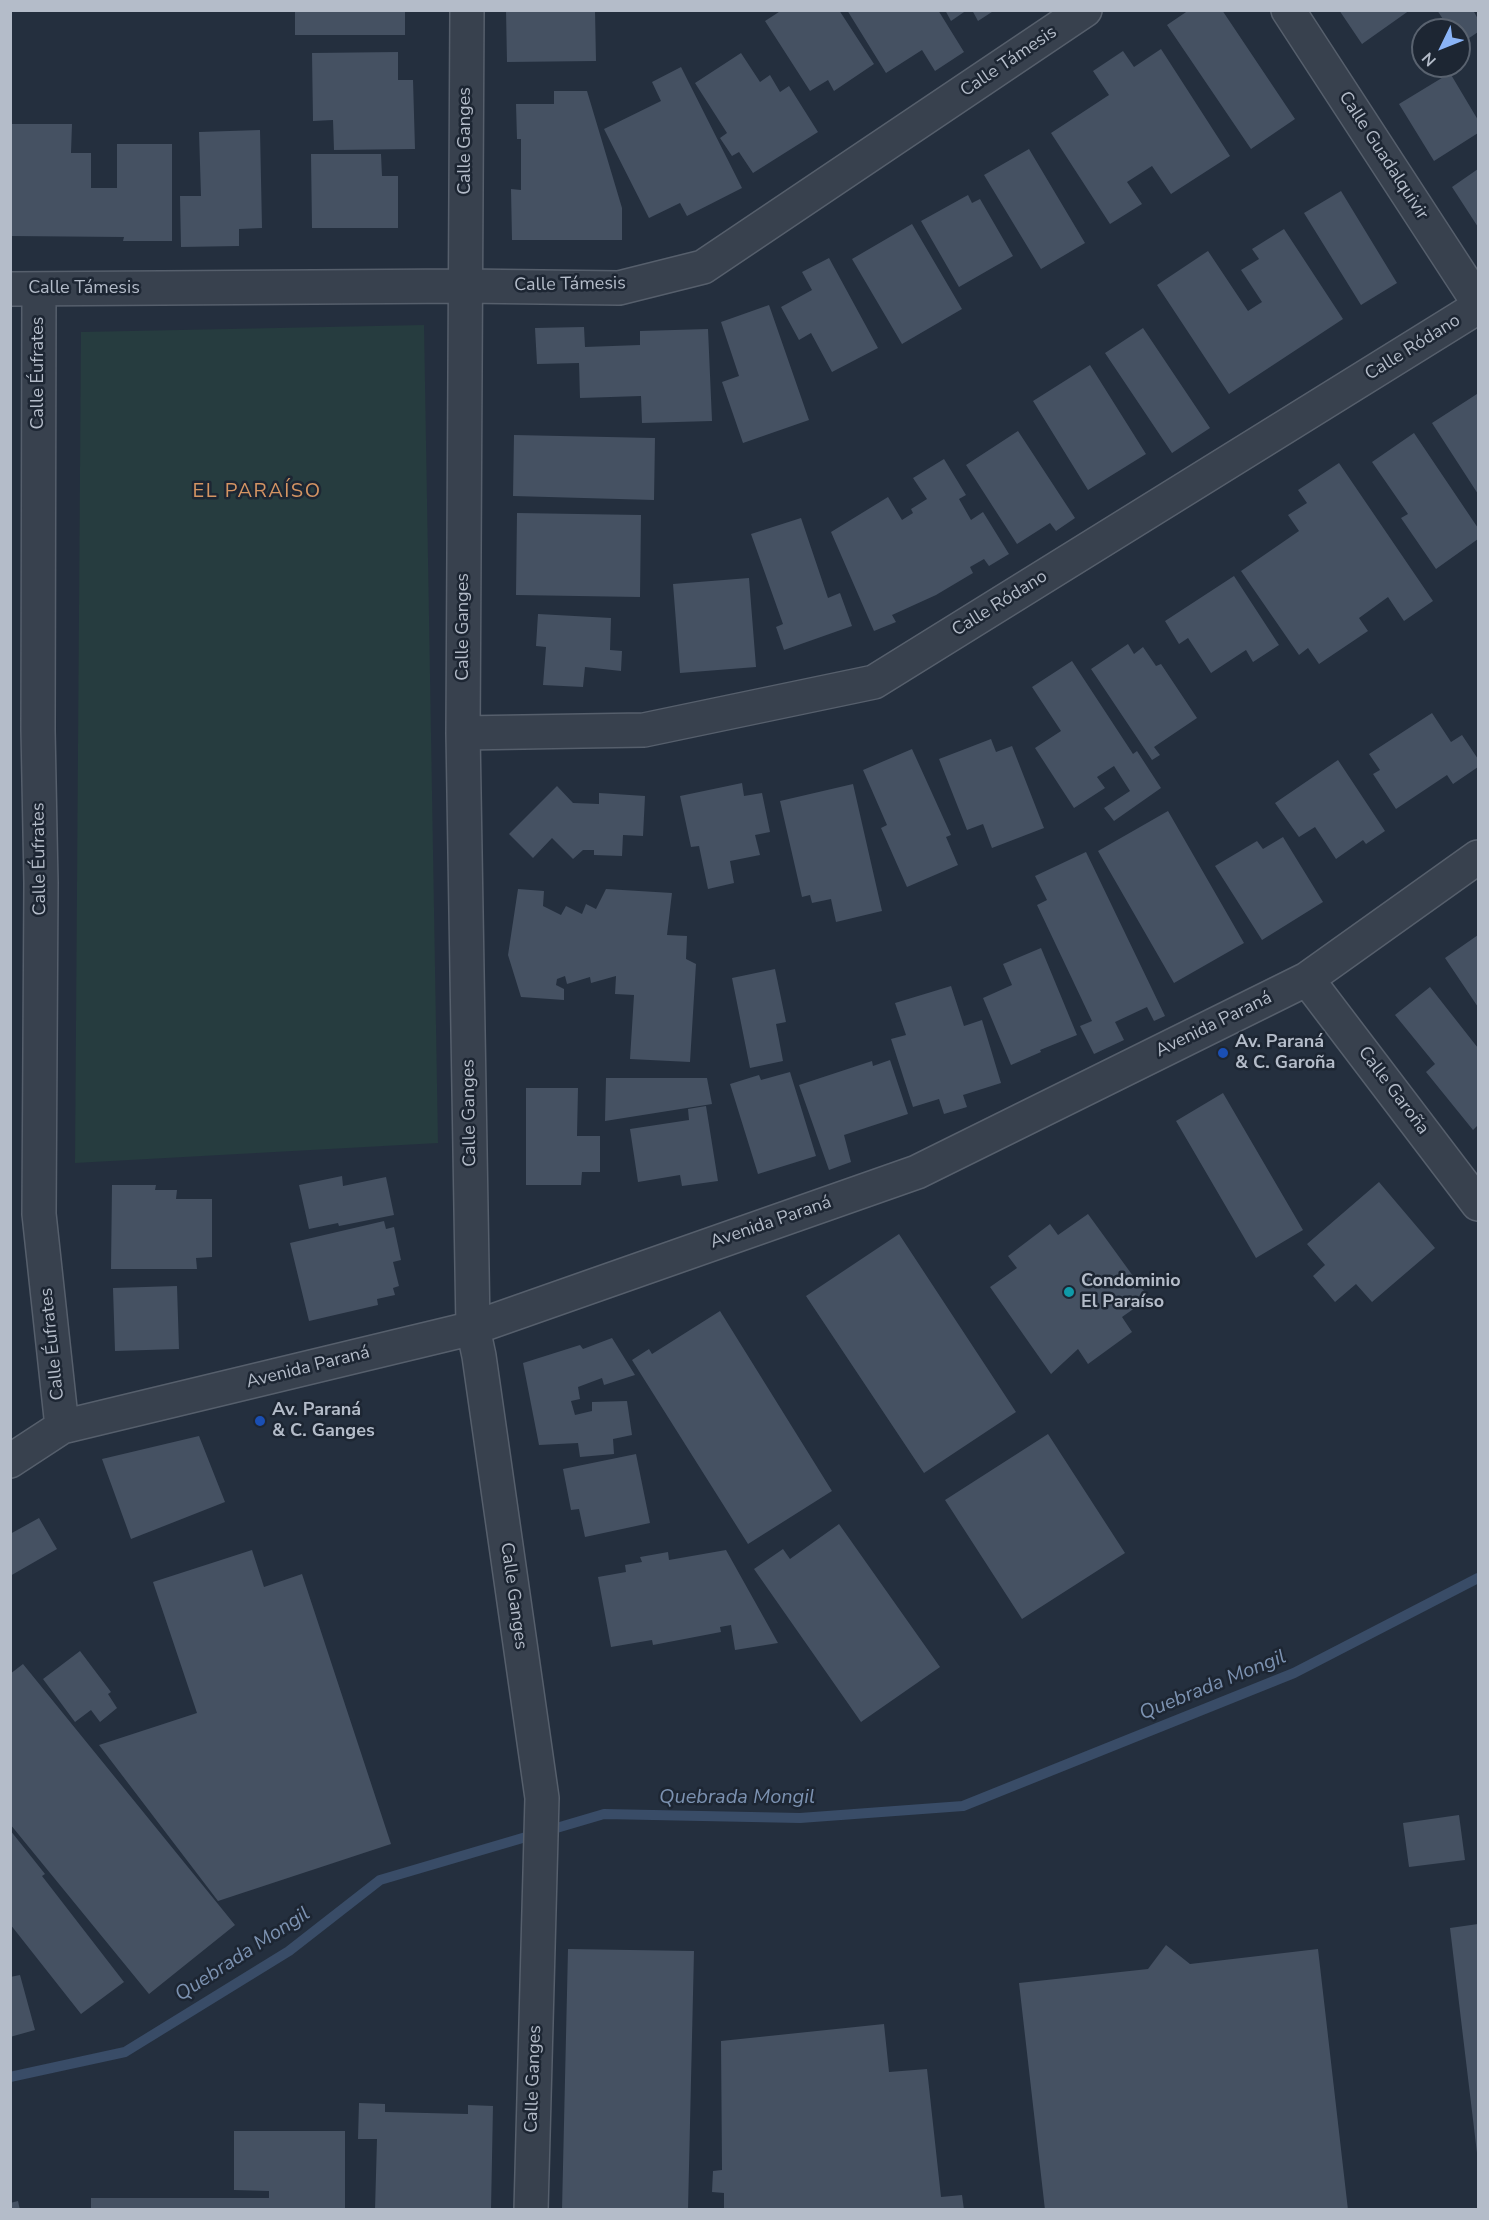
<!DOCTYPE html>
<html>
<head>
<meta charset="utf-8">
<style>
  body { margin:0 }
  #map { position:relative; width:1489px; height:2220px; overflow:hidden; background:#242f3e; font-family:"Nunito Sans",sans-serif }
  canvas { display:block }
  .frame { position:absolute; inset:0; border:12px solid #b4bcc9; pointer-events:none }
  .north { position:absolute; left:1411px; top:18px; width:60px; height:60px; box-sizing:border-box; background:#1d2633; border:2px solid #59626f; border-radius:50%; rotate:227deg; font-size:16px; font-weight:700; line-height:24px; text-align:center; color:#b4bcc9 }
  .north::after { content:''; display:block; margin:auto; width:21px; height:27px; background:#8ab4f8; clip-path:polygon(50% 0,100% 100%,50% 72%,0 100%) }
</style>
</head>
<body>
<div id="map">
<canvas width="1489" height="2220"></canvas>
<div class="frame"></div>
<div class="north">N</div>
</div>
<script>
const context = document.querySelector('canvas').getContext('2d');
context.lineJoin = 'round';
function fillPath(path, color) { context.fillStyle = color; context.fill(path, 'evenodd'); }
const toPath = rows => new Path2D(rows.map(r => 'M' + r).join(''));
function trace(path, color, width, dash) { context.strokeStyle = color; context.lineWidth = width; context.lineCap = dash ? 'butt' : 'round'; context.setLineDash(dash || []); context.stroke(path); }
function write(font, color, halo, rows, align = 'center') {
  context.font = font + ' "Nunito Sans",sans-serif'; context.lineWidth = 5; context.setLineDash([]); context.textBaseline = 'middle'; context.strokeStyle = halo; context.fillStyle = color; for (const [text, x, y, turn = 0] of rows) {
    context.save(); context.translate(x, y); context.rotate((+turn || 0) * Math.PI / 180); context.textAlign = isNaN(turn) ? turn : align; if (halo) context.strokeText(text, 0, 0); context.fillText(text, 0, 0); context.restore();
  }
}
fillPath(toPath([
  [424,325,438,1143,75,1163,81,332]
]), '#263c3f');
trace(toPath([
  [10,2077,125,2052,289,1951,380,1880,604,1814,800,1818,963,1806,1294,1673,1478,1578]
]), '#394c67', 10);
fillPath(toPath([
  [295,10,405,10,405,35,295,35],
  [506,10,595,10,596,61,507,62],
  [782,10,839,10,874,64,834,91,828,80,810,91,765,21],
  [847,10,938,10,964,52,935,71,922,50,886,73],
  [945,10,967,10,951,21],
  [972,10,995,10,978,21],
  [1189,10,1222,10,1295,119,1251,149,1167,25],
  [1339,10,1410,10,1362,44],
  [1437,10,1473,10,1478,19,1478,32,1459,45,1459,30,1450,30],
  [1161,49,1230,156,1171,194,1152,166,1127,182,1142,204,1110,224,1051,133,1109,95,1093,71,1123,51,1134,67],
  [398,52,398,80,413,80,415,149,334,150,333,120,313,121,312,53],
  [741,53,760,82,770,75,780,92,789,86,818,132,753,173,739,152,732,156,720,138,727,133,695,83],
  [681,67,742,188,687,216,680,203,649,218,604,129,661,101,652,82],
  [1450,73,1478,120,1478,133,1434,161,1399,104],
  [554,91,587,91,622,208,622,240,512,240,511,189,521,190,521,139,517,139,516,104,554,104],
  [10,124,72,124,71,153,91,153,91,188,117,188,117,144,172,144,172,241,123,241,124,237,10,236],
  [260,130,262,228,239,229,239,246,181,247,180,196,201,196,199,132],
  [1029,149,1085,243,1041,269,984,175],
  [311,154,381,154,382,176,398,176,398,228,312,228],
  [1478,169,1478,227,1452,187],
  [1341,191,1397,283,1361,305,1304,213],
  [968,195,972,203,980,199,1013,256,959,287,921,221],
  [912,224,962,309,902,344,852,259],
  [1284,229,1343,319,1229,394,1157,285,1208,251,1248,311,1262,302,1241,270,1259,259,1252,249],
  [829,258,878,348,832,372,811,333,799,340,781,307,812,290,802,272],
  [769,305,809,420,743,443,722,382,739,376,721,322],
  [584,327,585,347,640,345,640,331,708,329,712,421,642,423,641,396,580,398,579,363,537,364,535,328],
  [1143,328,1210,428,1172,453,1105,353],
  [1090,365,1146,454,1088,490,1033,401],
  [1477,394,1478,396,1478,494,1432,423],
  [1018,431,1075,518,1056,531,1050,523,1017,544,966,465],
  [1414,433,1478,528,1478,539,1436,569,1401,518,1408,514,1372,462],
  [514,435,655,438,654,500,513,496],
  [944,459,966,495,959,499,971,520,983,512,1009,554,989,566,984,559,970,567,973,573,936,595,892,615,896,622,874,631,831,532,888,497,902,520,913,513,911,509,927,499,913,478],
  [1339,463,1433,601,1404,621,1388,597,1359,618,1368,631,1319,664,1308,648,1299,655,1241,571,1299,531,1288,515,1307,503,1298,490],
  [517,513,641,515,640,597,516,595],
  [801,518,828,598,840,593,852,626,784,650,776,627,783,624,751,534],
  [1234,576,1279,645,1253,662,1246,650,1211,673,1188,638,1179,644,1165,621],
  [749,578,756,667,680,673,673,584],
  [538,614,611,618,610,650,622,651,621,671,585,667,583,687,543,685,546,647,536,646],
  [1128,644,1134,654,1143,647,1156,666,1161,664,1197,718,1154,747,1160,755,1152,760,1091,669],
  [1072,661,1133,754,1137,751,1161,788,1114,821,1104,808,1130,791,1114,766,1097,777,1105,788,1074,808,1035,748,1061,731,1032,687],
  [1432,713,1451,742,1462,735,1478,759,1478,767,1453,784,1447,775,1396,809,1373,774,1380,770,1369,754],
  [991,739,996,752,1012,746,1044,828,992,848,983,824,967,830,939,759],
  [912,749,951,835,946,837,958,865,907,887,881,828,887,825,863,770],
  [1338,760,1385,831,1366,844,1363,840,1336,859,1315,827,1299,837,1275,803],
  [742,783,744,796,762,793,770,832,755,835,760,855,730,861,734,883,708,889,699,846,691,847,680,796],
  [853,784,882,911,836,922,831,899,812,903,810,895,802,897,780,801],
  [557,786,573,803,599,804,599,793,645,796,643,836,623,835,622,856,594,855,594,850,583,850,573,859,552,838,533,858,509,834],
  [1168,811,1244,943,1174,983,1098,851],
  [1283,837,1323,902,1262,940,1215,866,1257,841,1263,849],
  [1086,852,1165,1016,1154,1021,1147,1007,1115,1022,1124,1040,1094,1054,1080,1026,1092,1021,1037,905,1047,900,1035,876],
  [518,889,544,891,543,906,561,915,566,906,582,914,586,904,596,909,606,889,672,893,667,935,687,936,686,959,696,964,690,1062,630,1059,634,995,615,994,616,976,591,983,590,977,567,984,565,976,557,979,556,985,564,989,564,1000,521,997,508,955],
  [1478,935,1478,1007,1445,958],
  [1041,948,1077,1035,1040,1050,1041,1052,1011,1065,983,998,1012,985,1003,964],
  [775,969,786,1022,776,1024,783,1061,750,1068,732,978],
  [951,986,964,1026,982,1020,1001,1083,963,1095,967,1107,944,1114,939,1099,913,1107,891,1039,906,1035,895,1003],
  [1430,987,1478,1048,1478,1125,1473,1130,1426,1072,1435,1064,1395,1015],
  [890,1060,908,1114,844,1135,851,1162,829,1170,799,1085,872,1061,873,1066],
  [790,1072,816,1156,758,1174,730,1084,759,1075,761,1080],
  [606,1078,707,1078,712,1104,605,1121],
  [526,1088,578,1088,577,1136,600,1136,600,1172,582,1172,581,1185,526,1185],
  [1223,1093,1303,1230,1256,1258,1176,1121],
  [706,1106,718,1181,682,1186,680,1175,638,1182,630,1129,689,1120,688,1109],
  [342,1176,343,1186,386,1177,394,1215,339,1226,338,1223,309,1229,299,1185],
  [1379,1182,1435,1248,1372,1302,1356,1284,1335,1302,1313,1276,1325,1265,1307,1244],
  [112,1185,156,1185,155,1190,177,1190,176,1199,212,1199,212,1257,196,1258,197,1269,111,1269],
  [1088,1214,1149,1298,1122,1317,1132,1332,1088,1364,1078,1349,1051,1374,990,1287,1017,1268,1008,1256,1050,1224,1058,1235],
  [384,1221,386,1229,394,1227,401,1260,393,1262,399,1286,393,1288,395,1295,377,1299,378,1305,309,1321,290,1243],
  [899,1234,1016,1412,924,1473,806,1296],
  [177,1286,179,1349,115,1351,113,1288],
  [720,1311,832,1491,748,1544,632,1360,649,1349,652,1354],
  [612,1338,635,1375,604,1385,602,1378,578,1387,580,1399,571,1401,575,1415,592,1411,592,1402,627,1401,632,1435,613,1439,614,1454,580,1457,578,1443,539,1445,523,1363,580,1345,583,1349],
  [1048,1434,1125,1553,1022,1619,945,1500],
  [199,1436,225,1502,131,1539,102,1459],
  [636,1454,650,1523,585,1537,579,1509,571,1510,563,1469],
  [39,1518,57,1549,10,1576,10,1534],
  [839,1524,940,1667,861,1722,754,1569,783,1549,790,1559],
  [252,1550,264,1587,302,1574,391,1844,218,1901,99,1745,197,1713,153,1582],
  [726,1550,778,1643,735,1650,731,1625,720,1627,721,1632,653,1645,652,1640,611,1647,598,1577,626,1572,625,1565,642,1562,640,1557,657,1554,668,1552,669,1560],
  [80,1651,111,1692,108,1694,117,1708,100,1722,91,1710,75,1722,43,1679],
  [23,1664,235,1925,149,1994,10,1824,10,1674],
  [1459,1815,1465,1860,1409,1867,1403,1823],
  [10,1830,45,1874,42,1876,124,1982,81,2014,10,1924],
  [1478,1924,1478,2153,1477,2153,1450,1928],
  [1166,1945,1190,1964,1318,1949,1348,2210,1045,2210,1019,1983,1148,1969],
  [568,1949,694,1951,688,2210,562,2210],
  [20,1975,35,2030,10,2037,10,1977],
  [884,2024,889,2072,927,2069,941,2197,962,2195,964,2210,724,2210,724,2193,712,2192,713,2171,722,2170,721,2041],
  [359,2103,385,2104,385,2112,468,2114,468,2105,493,2106,491,2210,375,2210,377,2139,358,2139],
  [234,2131,345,2131,345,2210,91,2210,91,2198,269,2198,269,2191,234,2190],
  [18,2201,20,2210,10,2210,10,2203]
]), '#455162');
const minor = toPath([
  [467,10,463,733,473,1328,479,1356,542,1798,531,2210],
  [1288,10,1478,302],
  [10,289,465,286,619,288,703,267,1085,10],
  [39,289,38,730,41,883,39,1214,62,1427],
  [463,733,644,730,874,682,1478,307],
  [1307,979,1478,1204],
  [10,1461,62,1427,473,1328,917,1172,1307,979,1478,857]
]);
trace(minor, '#565f6c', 36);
trace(minor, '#38414e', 33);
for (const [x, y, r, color] of [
  [1223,1053,6,"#1a4fb4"],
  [1069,1292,6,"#0f9aa8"],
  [260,1421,6,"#1a4fb4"]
]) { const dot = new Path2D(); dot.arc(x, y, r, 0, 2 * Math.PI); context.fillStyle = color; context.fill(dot); trace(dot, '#1d2633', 2); }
write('18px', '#b4bcc9', '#1d2633', [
  ["Calle Támesis",1009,62,-34],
  ["Calle Ganges",466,141,-90],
  ["Calle Guadalquivir",1383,156,57],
  ["Calle Támesis",570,285,-1],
  ["Calle Támesis",84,289],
  ["Calle Ródano",1413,348,-32],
  ["Calle Éufrates",39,373,-90],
  ["Calle Ródano",1000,604,-32],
  ["Calle Ganges",464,627,-90],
  ["Calle Éufrates",40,859,-91],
  ["Avenida Paraná",1214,1025,-26],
  ["Calle Garoña",1393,1091,53],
  ["Calle Ganges",470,1113,-91],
  ["Avenida Paraná",771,1223,-19],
  ["Calle Éufrates",53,1344,-96],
  ["Avenida Paraná",308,1368,-14],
  ["Calle Ganges",513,1596,82],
  ["Calle Ganges",534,2079,-88]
]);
write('bold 18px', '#b4bcc9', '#1d2633', [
  ["Av. Paraná",1235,1043],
  ["& C. Garoña",1235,1064],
  ["Condominio",1081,1282],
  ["El Paraíso",1081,1303],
  ["Av. Paraná",272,1411],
  ["& C. Ganges",272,1432]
], 'left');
context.letterSpacing = '1.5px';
write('20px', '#d59563', '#1d2633', [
  ["EL PARAÍSO",257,492]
]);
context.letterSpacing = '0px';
write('italic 20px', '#7c92b1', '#1d2633', [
  ["Quebrada Mongil",1213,1686,-22],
  ["Quebrada Mongil",737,1798],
  ["Quebrada Mongil",243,1955,-33]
]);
</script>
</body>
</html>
